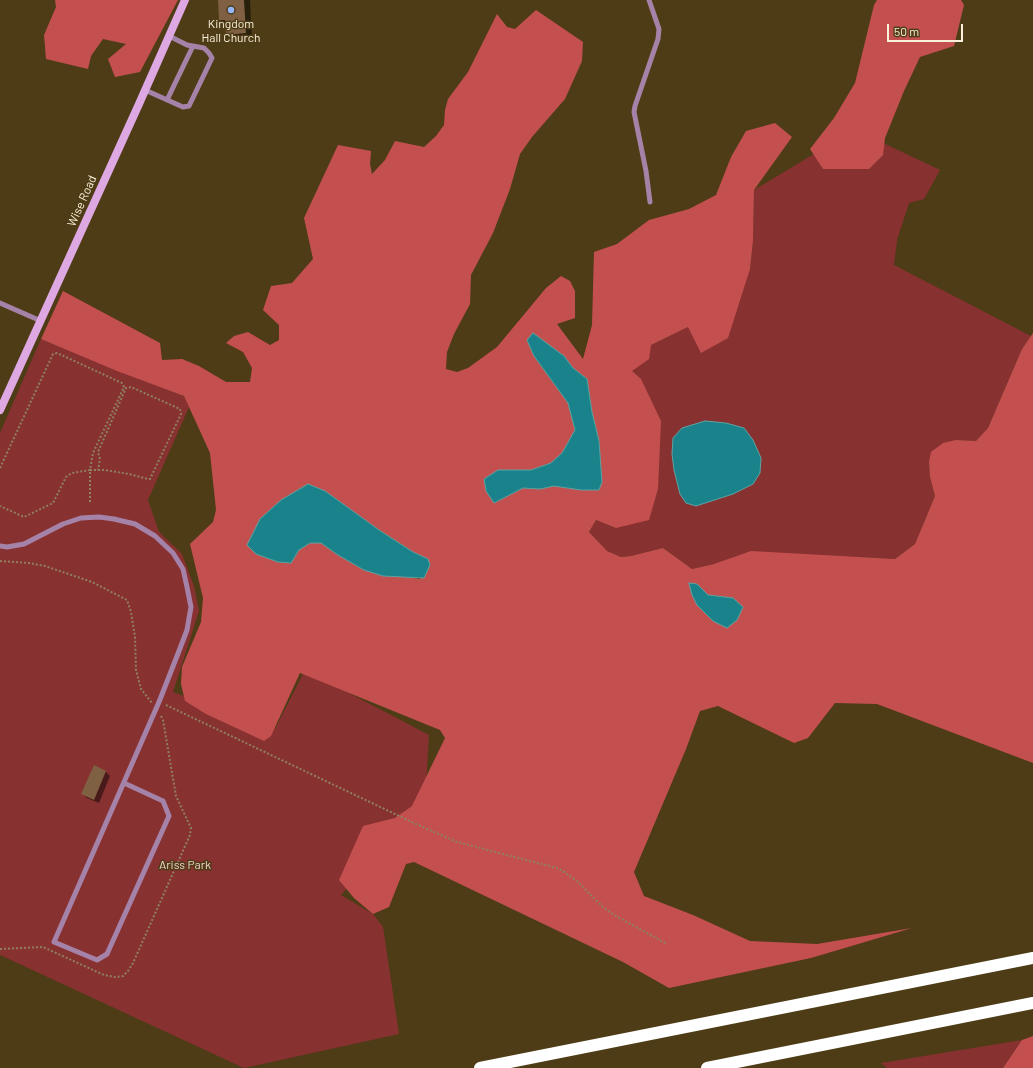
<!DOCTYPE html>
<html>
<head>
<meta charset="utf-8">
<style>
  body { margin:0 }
  #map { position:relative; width:1033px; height:1068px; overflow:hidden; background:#4e3c16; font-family:Barlow,sans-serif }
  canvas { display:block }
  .scale { position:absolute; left:887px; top:24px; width:76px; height:18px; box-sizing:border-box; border:2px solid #fbf0db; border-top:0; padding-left:5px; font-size:12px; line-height:14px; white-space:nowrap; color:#fbf0db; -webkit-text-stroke:3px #4e3c16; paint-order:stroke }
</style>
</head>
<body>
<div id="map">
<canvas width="1033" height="1068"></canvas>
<div class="scale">50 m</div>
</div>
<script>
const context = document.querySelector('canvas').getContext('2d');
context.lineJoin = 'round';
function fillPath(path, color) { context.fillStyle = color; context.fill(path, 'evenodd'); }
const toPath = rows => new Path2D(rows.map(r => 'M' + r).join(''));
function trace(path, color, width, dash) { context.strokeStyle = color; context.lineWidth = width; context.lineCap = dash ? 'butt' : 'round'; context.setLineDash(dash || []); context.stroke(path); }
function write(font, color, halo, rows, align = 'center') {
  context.font = font + ' Barlow,sans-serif'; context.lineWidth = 3; context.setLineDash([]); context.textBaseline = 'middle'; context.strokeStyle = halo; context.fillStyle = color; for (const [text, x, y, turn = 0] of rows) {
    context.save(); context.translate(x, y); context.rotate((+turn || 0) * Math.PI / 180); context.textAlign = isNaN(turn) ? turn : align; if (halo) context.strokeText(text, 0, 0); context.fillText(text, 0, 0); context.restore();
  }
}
fillPath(toPath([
  [881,142,940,170,924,199,909,203,897,240,894,265,1031,336,1022,349,988,428,976,441,956,440,929,462,930,477,935,496,915,544,895,559,860,557,714,564,692,569,663,548,631,556,621,557,607,551,589,532,596,520,616,528,632,371,651,345,688,327,750,269,753,241,754,190,814,154,823,169],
  [41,339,184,396,189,407,148,500,159,532,182,554,194,586,199,611,173,692,275,729,305,670,429,735,425,803,341,895,373,914,383,927,399,1034,244,1068,0,955,0,433],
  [1022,1040,1003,1068,887,1068,881,1063]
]), '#883131');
fillPath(toPath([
  [55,0,178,0,140,72,115,77,108,59,126,44,103,39,91,56,88,69,46,59,44,35,56,7],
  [877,0,961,0,964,5,954,46,920,57,904,91,885,138,883,155,869,169,823,169,810,149,834,118,855,83,874,5],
  [536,10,583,42,582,61,565,99,532,137,520,154,510,189,493,233,471,275,470,304,454,334,447,352,446,369,457,372,468,368,497,347,546,288,561,276,570,281,575,291,575,318,557,324,583,359,592,325,594,252,617,244,649,220,689,209,716,195,731,157,746,131,775,123,792,137,754,190,753,241,750,269,728,338,701,353,688,327,651,345,649,359,632,371,641,379,661,421,658,489,649,520,616,528,596,520,589,532,607,551,621,557,631,556,663,548,692,569,714,564,751,551,895,559,915,544,935,496,930,477,929,462,931,452,943,443,956,440,976,441,988,428,1022,349,1033,333,1033,763,877,704,835,703,808,738,794,743,718,706,700,711,686,749,634,872,644,896,693,915,750,941,817,944,912,928,811,958,669,988,623,962,414,862,406,864,389,907,373,914,354,898,339,880,363,826,395,818,412,806,445,738,440,730,300,673,271,736,264,741,206,714,185,701,181,684,182,667,201,622,203,598,190,544,213,522,216,510,210,453,184,396,117,371,41,339,63,291,160,343,162,360,182,359,199,366,226,382,250,382,252,368,243,352,226,343,234,336,248,332,270,345,279,340,279,325,263,310,271,286,292,283,313,259,304,218,338,145,371,151,370,164,372,174,385,160,395,141,424,147,436,136,444,125,445,110,448,99,468,72,497,14,507,27,515,29],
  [527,340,550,347,564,356,573,368,587,379,592,412,599,441,602,482,566,487,554,486,540,489,523,488,494,503,498,470,531,470,551,463,562,453,575,430,568,403,534,356],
  [325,491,379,530,413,552,428,559,420,579,364,570,338,555,321,543,310,543,299,550,291,563,278,562,256,554],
  [697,584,708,595,733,598,697,605],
  [1033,1036,1033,1068,1003,1068,1022,1040]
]), '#c3504f');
const water = toPath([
  [533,333,564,356,573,368,587,379,592,412,599,441,602,482,599,490,581,490,554,486,540,489,523,488,494,503,486,491,484,479,498,470,531,470,551,463,562,453,575,430,568,403,534,356,527,340,533,333],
  [705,421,726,423,744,428,753,440,761,458,760,473,753,484,733,494,696,506,686,503,680,494,674,470,672,454,673,438,682,428,705,421],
  [308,484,325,491,379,530,413,552,428,559,430,565,424,578,383,576,364,570,338,555,321,543,310,543,299,550,291,563,278,562,256,554,247,545,260,519,281,500,308,484],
  [689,583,697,584,708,595,733,598,743,607,737,620,727,628,713,621,697,605,692,595,689,583]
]);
fillPath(water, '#19828a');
trace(water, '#5da3a2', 1);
fillPath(toPath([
  [219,0,250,0,252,40,233,41,227,34,226,26,220,20],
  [94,767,106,772,110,776,99,803,87,798,82,793]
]), '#0007');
fillPath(toPath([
  [218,0,244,0,246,33,226,35,225,20,219,20],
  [94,765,106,771,94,800,81,794]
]), '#806043');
trace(toPath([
  [0,468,53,354,57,353,122,383,124,387,93,453,90,470,72,473,66,477,53,503,24,517,0,506],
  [90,502,90,470,105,470,129,474,148,479,150,479,181,414,180,409,131,387,126,388,98,452,100,459,98,470],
  [0,561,29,563,45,566,92,582,127,600,131,612,135,637,136,670,141,689,152,703],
  [166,705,416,824,457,842,557,868,563,871,577,881,602,906,614,915,667,944],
  [0,949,43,947,104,975,115,977,123,976,128,971,133,963,190,835,191,828,176,796,163,720,161,716]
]), '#8f8060', 2, [2, 2]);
trace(toPath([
  [649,0,659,29,658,39,635,106,634,112,646,171,650,202],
  [145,90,183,107,189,106,212,58,209,53,204,48,187,45,169,36],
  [167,100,193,46],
  [0,303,41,321],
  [0,546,7,547,24,544,63,524,81,518,99,517,114,519,135,524,155,536,173,553,183,569,187,587,191,607,187,630,179,651,159,702,54,942,97,960,107,954,169,816,163,801,124,783]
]), '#a583a8', 5);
trace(toPath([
  [0,410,139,104,185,0]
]), '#dea8e3', 8);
trace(toPath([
  [480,1068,1033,958],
  [707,1068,1033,1003]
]), '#fff', 12);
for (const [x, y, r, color] of [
  [231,10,4,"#94b7fd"]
]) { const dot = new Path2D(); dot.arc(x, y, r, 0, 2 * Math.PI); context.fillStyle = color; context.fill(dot); trace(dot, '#4e3c16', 1.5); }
write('12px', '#fbf0db', '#4e3c16', [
  ["Kingdom",231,24],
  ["Hall Church",231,38]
]);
write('12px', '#fbf0db', '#4e3c16', [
  ["Wise Road",82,201,-66]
]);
write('12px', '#f0d1ce', '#4e3c16', [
  ["Ariss Park",185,865]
]);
</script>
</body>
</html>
